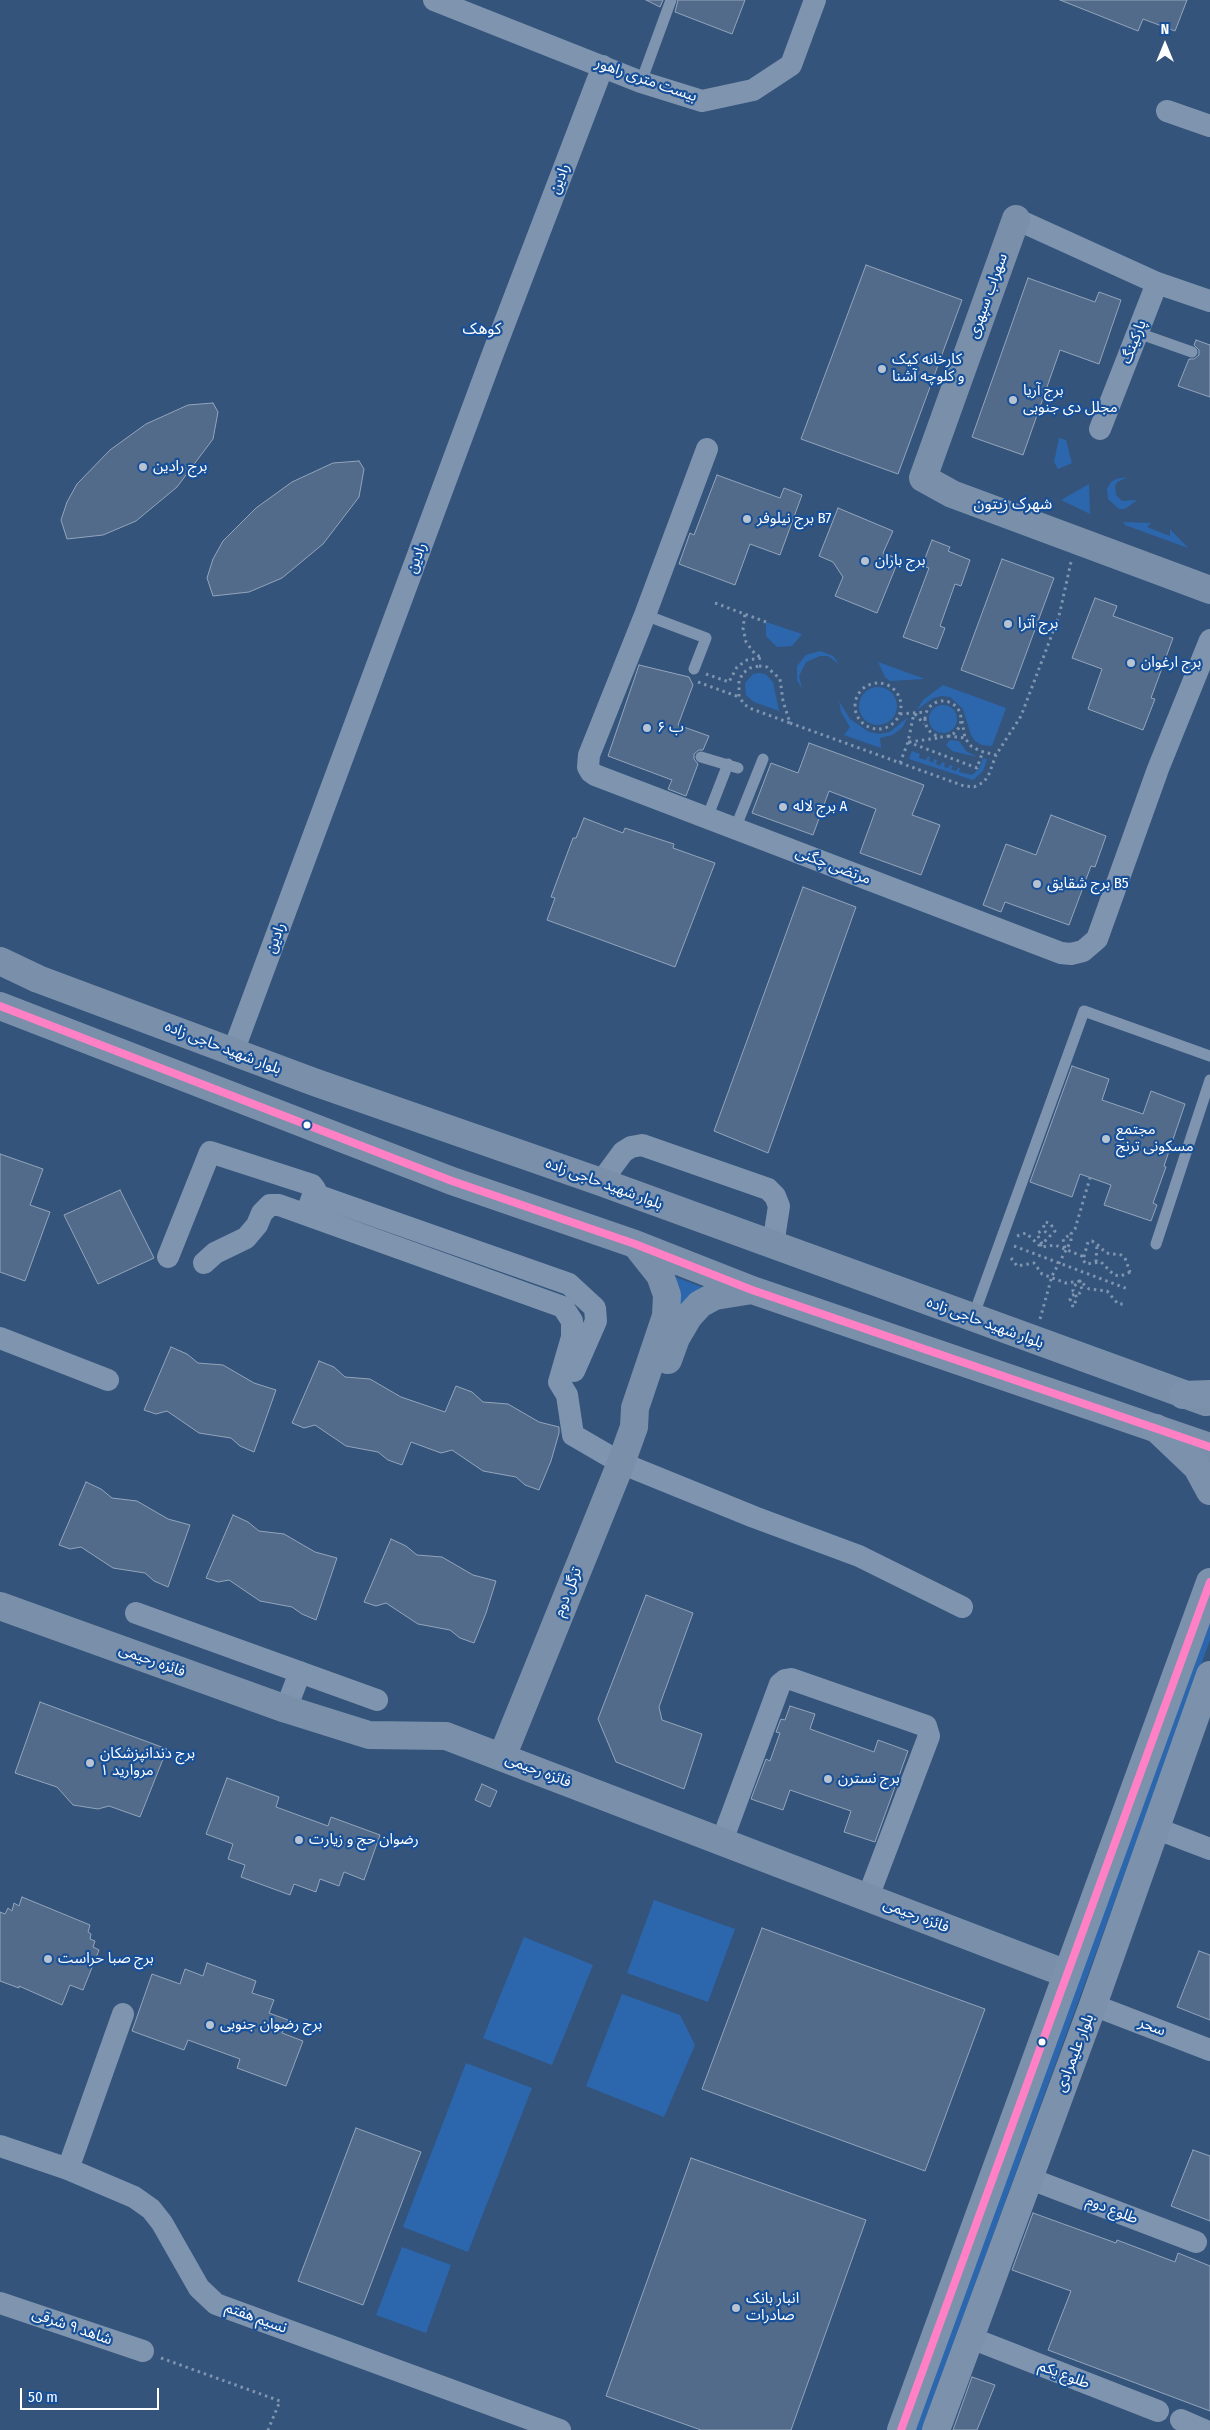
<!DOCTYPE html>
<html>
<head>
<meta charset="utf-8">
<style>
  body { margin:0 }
  #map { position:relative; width:1210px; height:2430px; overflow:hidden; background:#34547c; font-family:"Fira Sans Condensed",sans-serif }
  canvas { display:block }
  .north { position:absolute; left:1140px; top:20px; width:50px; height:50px; -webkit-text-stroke:4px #175099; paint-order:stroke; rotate:0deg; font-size:14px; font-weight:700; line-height:20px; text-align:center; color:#fff }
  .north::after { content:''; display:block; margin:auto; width:18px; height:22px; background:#fff; clip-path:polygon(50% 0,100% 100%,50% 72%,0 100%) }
  .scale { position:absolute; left:20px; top:2388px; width:139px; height:22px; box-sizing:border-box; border:2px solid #fff; border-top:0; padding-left:6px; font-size:15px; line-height:18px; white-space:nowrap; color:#fff; -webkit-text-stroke:4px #175099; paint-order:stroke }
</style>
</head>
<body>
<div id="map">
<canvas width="1210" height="2430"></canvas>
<div class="north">N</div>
<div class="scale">50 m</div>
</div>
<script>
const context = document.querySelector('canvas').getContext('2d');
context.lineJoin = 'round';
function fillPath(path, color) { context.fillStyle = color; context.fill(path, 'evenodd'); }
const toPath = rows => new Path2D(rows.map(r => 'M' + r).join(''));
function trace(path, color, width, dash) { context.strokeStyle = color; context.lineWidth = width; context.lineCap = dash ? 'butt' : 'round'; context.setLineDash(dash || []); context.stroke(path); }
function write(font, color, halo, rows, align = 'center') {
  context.font = font + ' "Fira Sans Condensed","Noto Sans Arabic",sans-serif'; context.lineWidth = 4.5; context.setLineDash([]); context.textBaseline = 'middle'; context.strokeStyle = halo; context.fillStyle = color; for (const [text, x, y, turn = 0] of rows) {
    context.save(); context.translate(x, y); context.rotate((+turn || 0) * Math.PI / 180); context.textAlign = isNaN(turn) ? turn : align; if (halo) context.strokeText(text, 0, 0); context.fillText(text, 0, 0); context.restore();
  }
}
fillPath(toPath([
  [1059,438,1066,440,1072,463,1058,469,1054,462],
  [1128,477,1117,482,1115,486,1116,495,1122,501,1137,500,1125,509,1119,509,1108,499,1107,489,1111,482,1116,479],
  [1089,484,1090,514,1061,500],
  [1123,522,1151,523,1147,527,1170,536,1170,529,1188,548,1125,525],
  [766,622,802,634,792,646,777,647,766,636],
  [820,651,833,656,839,664,828,656,820,656,806,662,799,676,802,689,797,680,797,666,806,655],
  [878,662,925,679,890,681,885,677],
  [759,673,765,674,773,682,779,711,754,702,746,695,745,683,753,674],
  [943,685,1006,708,992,746,982,745,975,741,971,735,963,709,950,697,942,696,933,698,917,710,923,700],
  '859 706a19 19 0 1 1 38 0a19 19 0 1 1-38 0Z',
  [839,701,850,719,869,732,880,734,890,732,908,717,902,728,892,735,880,738,881,748,844,735,850,727,841,712],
  '929 719a14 14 0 1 1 28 0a14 14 0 1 1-28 0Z',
  [950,740,959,741,966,751,977,757,952,751,946,745],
  [912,751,920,754,919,758,926,760,928,756,930,757,929,761,933,763,934,759,937,760,936,764,940,766,942,762,945,763,944,767,948,768,950,765,953,766,951,769,956,771,958,768,960,768,959,772,972,775,979,769,983,758,987,759,983,771,973,780,909,759],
  [670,1275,710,1290,676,1323],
  [1210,1614,1210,1640,922,2430,912,2430],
  [654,1900,735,1929,708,2002,627,1973],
  [524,1937,593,1965,552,2065,483,2038],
  [622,1994,680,2015,695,2045,664,2117,586,2086],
  [466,2063,532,2088,468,2252,403,2227],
  [402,2247,451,2265,426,2333,376,2315]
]), '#2c67ae');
const building = toPath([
  [646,0,663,0,660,7,646,0],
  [678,0,745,0,732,34,675,12,678,0],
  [1060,0,1187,0,1175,31,1143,19,1138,31,1060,0],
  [866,265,962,300,898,474,801,439,866,265],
  [1028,278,1095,302,1099,292,1121,300,1099,364,1060,350,1023,455,972,437,1028,278],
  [1196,340,1210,345,1210,397,1178,386,1189,359,1194,359,1199,355,1199,350,1194,345,1196,340],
  [213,403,218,412,213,439,177,487,136,521,103,535,67,539,61,520,67,502,77,484,110,450,146,424,188,405,213,403],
  [359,461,364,469,359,497,323,544,282,578,249,592,213,596,207,578,213,559,223,541,256,508,292,482,333,463,359,461],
  [717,475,780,498,784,488,802,495,780,555,750,544,735,585,679,564,690,533,694,535,717,475],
  [838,508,893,531,883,553,899,559,877,613,835,596,843,577,833,562,819,556,838,508],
  [932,540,950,547,948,551,970,560,961,586,955,584,940,626,945,628,937,649,903,637,929,568,922,566,932,540],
  [1002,559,1054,578,1013,689,961,670,1002,559],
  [1095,598,1117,606,1113,616,1173,638,1151,698,1155,699,1143,730,1088,709,1102,669,1072,658,1095,598],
  [639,665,689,677,693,685,678,725,709,736,703,750,699,750,694,754,694,759,698,764,686,796,668,789,672,780,608,756,639,665],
  [809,743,924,785,912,815,940,825,921,875,860,853,876,809,829,791,813,835,752,813,771,763,798,773,809,743],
  [1051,815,1106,836,1095,867,1091,866,1069,925,1005,902,1001,912,983,905,1006,844,1036,855,1051,815],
  [584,818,623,833,625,828,674,844,673,848,715,863,675,967,547,920,555,898,551,897,573,838,576,838,584,818],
  [803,887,856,907,768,1153,714,1131,803,887],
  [1072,1066,1109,1079,1102,1100,1143,1114,1151,1091,1185,1104,1164,1166,1166,1167,1153,1203,1157,1205,1151,1221,1104,1205,1111,1185,1080,1174,1072,1197,1030,1182,1072,1066],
  [0,1154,43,1169,30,1205,50,1212,25,1281,0,1272,0,1154],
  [120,1190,154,1258,98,1284,64,1215,120,1190],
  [171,1347,187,1354,198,1363,223,1365,254,1383,276,1390,254,1452,240,1446,231,1438,199,1433,167,1411,156,1414,144,1410,171,1347],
  [319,1361,334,1367,345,1377,370,1379,401,1397,445,1412,456,1386,472,1392,483,1402,508,1404,539,1422,559,1427,559,1433,551,1461,539,1490,525,1485,516,1477,483,1471,452,1450,441,1453,411,1442,402,1465,388,1460,378,1452,346,1446,315,1425,304,1428,292,1423,319,1361],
  [86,1482,101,1489,112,1498,137,1501,168,1519,190,1525,168,1587,154,1581,145,1573,113,1568,81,1547,70,1549,59,1545,86,1482],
  [233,1515,248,1522,259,1531,284,1534,315,1552,337,1558,316,1620,302,1614,292,1607,260,1601,229,1580,218,1582,206,1578,233,1515],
  [391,1539,406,1546,417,1555,442,1557,473,1575,496,1581,486,1613,474,1643,460,1638,450,1630,418,1624,386,1603,376,1606,364,1602,391,1539],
  [646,1595,693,1613,659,1707,662,1720,702,1734,684,1789,616,1762,598,1719,646,1595],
  [40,1702,167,1749,140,1817,109,1806,98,1809,73,1805,57,1787,15,1773,40,1702],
  [790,1706,815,1714,810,1729,874,1752,878,1740,908,1751,875,1842,844,1832,851,1811,790,1790,783,1810,751,1799,766,1759,770,1761,780,1733,776,1732,781,1719,785,1720,790,1706],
  [227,1778,279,1797,276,1807,328,1826,331,1817,380,1835,364,1880,344,1872,339,1886,320,1879,316,1892,294,1884,290,1895,241,1877,245,1865,228,1859,233,1844,206,1834,227,1778],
  [482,1784,497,1791,490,1807,475,1800,482,1784],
  [22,1897,90,1925,88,1932,91,1934,90,1939,95,1941,93,1947,99,1950,83,1990,70,1985,62,2005,19,1986,19,1988,0,1981,0,1912,5,1914,8,1908,12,1911,14,1903,19,1906,22,1897],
  [762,1928,985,2009,925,2171,702,2089,762,1928],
  [1199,1951,1210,1955,1210,2020,1177,2007,1199,1951],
  [207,1963,256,1981,252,1993,274,2000,269,2013,288,2020,282,2033,303,2041,286,2086,237,2068,240,2059,188,2040,184,2050,132,2031,152,1974,180,1984,185,1969,203,1976,207,1963],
  [356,2128,421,2152,363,2305,298,2281,356,2128],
  [1193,2150,1210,2156,1210,2221,1171,2206,1193,2150],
  [691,2158,866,2220,791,2430,701,2430,606,2396,691,2158],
  [1033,2213,1116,2243,1117,2240,1175,2262,1178,2253,1210,2266,1210,2411,1048,2350,1071,2291,1012,2270,1033,2213],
  [972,2377,995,2385,977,2430,953,2430,972,2377]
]);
fillPath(building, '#526b8a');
trace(building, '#93a5bb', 1);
trace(toPath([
  [715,603,766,622],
  [759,666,767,667,780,679,783,701,790,723,752,709,745,705,739,697,739,681,743,673,750,668,759,666],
  [706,674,729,682,737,667,747,660,762,658,755,654,746,642,743,628,745,614],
  [698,682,739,697],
  '855 706a23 23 0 1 1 46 0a23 23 0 1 1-46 0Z',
  '925 719a18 18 0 1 1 36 0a18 18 0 1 1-36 0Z',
  [900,714,925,712],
  [915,714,924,724],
  [962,721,965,738,971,746,980,751,996,755],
  [790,723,964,786,974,787,984,782,989,774,996,755,1021,716,1059,616,1071,562],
  [948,736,965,738],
  [908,742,977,768,983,751],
  [909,742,938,738],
  [900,763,908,742,914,713],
  [1017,1236,1026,1233,1041,1247,1055,1245,1084,1257],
  [1042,1244,1037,1234,1043,1229],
  [1014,1246,1128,1289],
  [1040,1246,1055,1231,1050,1223,1045,1222,1043,1229,1049,1236],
  [1065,1248,1063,1239,1071,1234],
  [1011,1258,1017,1266,1034,1263,1042,1274,1066,1283,1080,1281,1089,1289,1107,1291,1118,1304,1123,1304],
  [1096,1262,1097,1245],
  [1130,1272,1121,1276,1114,1275,1101,1262,1086,1264,1083,1260,1088,1242,1092,1241,1097,1244,1106,1253,1121,1255,1125,1258,1130,1272,1134,1273],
  [1073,1307,1070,1299,1071,1296,1075,1294,1080,1293,1082,1290,1080,1281,1073,1287,1073,1291,1075,1294,1077,1298,1073,1307],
  [1040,1319,1052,1276,1071,1241,1071,1234,1075,1229,1090,1178],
  [161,2358,280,2401,268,2430]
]), '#7f94ae', 3, [2.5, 4]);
trace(toPath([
  [641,82,671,0],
  [1138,333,1192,352],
  [645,615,706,638,694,669],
  [701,757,738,768],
  [707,818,728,764],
  [735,829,763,759],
  [1156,1244,1210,1080],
  [973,1317,1084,1011,1210,1056]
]), '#7f94ae', 11);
trace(toPath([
  [434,0,641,82,702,101,753,90,791,65,815,0],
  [1167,111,1210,126],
  [1016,219,1157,283,1210,301],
  [1100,429,1157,283],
  [707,449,645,615,589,755,588,767,591,772,595,775,1061,953,1071,954,1083,951,1097,939,1158,769,1210,640],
  [233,1052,492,356,603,66],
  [601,1182,623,1152,631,1147,642,1145,768,1189,775,1196,779,1206,773,1245],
  [313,1194,569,1284,595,1308,596,1321,574,1371],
  [168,1257,210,1152,312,1185,315,1189,310,1204],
  [204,1263,215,1253,246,1238,257,1225,262,1213,270,1205,279,1205,563,1307,572,1321,572,1337,559,1382,567,1395,573,1435,621,1463,754,1517,859,1556,962,1607],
  [0,1338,108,1380],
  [136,1613,377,1700],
  [286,1709,300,1672],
  [1155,1828,1210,1849],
  [722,1841,780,1684,785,1680,791,1679,926,1726,929,1736,868,1897],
  [1093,2005,1210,2050],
  [0,2146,68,2169,134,2197,151,2209,162,2223,199,2288,216,2304,560,2430],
  [68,2169,123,2014],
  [1028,2178,1196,2242],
  [0,2303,143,2351],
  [971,2338,1158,2411],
  [1181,2420,1204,2430]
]), '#7f94ae', 22);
trace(toPath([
  [1016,219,923,478,952,494,1210,590],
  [0,961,38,979,314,1082,601,1182,1206,1402],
  [0,1006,452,1181,635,1244,752,1290,1210,1447],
  [668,1360,676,1338,689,1316,700,1304,715,1296,752,1290],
  [0,1606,286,1709,369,1735,446,1736,1067,1974],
  [502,1757,621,1463,634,1427,635,1408,666,1316,667,1295,660,1275,637,1246]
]), '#7a90aa', 28);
trace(toPath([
  [1183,1395,1210,1394],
  [1156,1428,1197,1467,1210,1491],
  [901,2430,1210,1582],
  [936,2430,1093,2005,1210,1675]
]), '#7c91ac', 28);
trace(toPath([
  [0,1006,452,1181,635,1244,752,1290,1210,1447],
  [901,2430,1210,1582]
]), '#ff80c5', 8);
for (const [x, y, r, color] of [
  [882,369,5,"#b8c3d1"],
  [1013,400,5,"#b8c3d1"],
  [143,467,5,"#b8c3d1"],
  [747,519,5,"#b8c3d1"],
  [865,561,5,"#b8c3d1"],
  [1008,624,5,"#b8c3d1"],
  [1131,663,5,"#b8c3d1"],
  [647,728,5,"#b8c3d1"],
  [783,807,5,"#b8c3d1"],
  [1037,884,5,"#b8c3d1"],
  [307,1125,4.5,"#fff"],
  [1106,1139,5,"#b8c3d1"],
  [90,1763,5,"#b8c3d1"],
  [828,1779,5,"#b8c3d1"],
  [299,1840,5,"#b8c3d1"],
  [48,1959,5,"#b8c3d1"],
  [210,2025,5,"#b8c3d1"],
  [1042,2042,4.5,"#fff"],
  [736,2308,5,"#b8c3d1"]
]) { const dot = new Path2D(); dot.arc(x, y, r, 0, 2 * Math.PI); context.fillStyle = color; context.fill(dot); trace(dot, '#175099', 2); }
write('15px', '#fff', '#175099', [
  ["بیست متری راهور",646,80,19],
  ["رادین",560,179,-69],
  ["سهراب سپهری",988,296,-70],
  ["پارکینگ",1134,342,-69],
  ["رادین",417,558,-70],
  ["مرتضی چگنی",833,866,21],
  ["رادین",276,938,-70],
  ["بلوار شهید حاجی زاده",223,1048,21],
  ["بلوار شهید حاجی زاده",604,1184,20],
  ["بلوار شهید حاجی زاده",985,1323,20],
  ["ترگل دوم",568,1592,-68],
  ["فائزه رحیمی",152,1661,20],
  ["فائزه رحیمی",538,1771,21],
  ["فائزه رحیمی",916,1916,21],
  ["سحر",1152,2027,21],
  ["بلوار علیمرادی",1075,2053,-69],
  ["طلوع دوم",1112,2210,21],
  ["نسیم هفتم",256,2318,20],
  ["شاهد ۹ شرقی",72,2327,19],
  ["طلوع یکم",1064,2375,21]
]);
write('15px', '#fff', '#175099', [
  ["کارخانه کیک",892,360],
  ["و کلوچه آشنا",892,377],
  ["برج آریا",1023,391],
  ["مجلل دی جنوبی",1023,408],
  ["برج رادین",153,467],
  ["برج نیلوفر B7",757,519],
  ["برج باران",875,561],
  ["برج آترا",1018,624],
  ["برج ارغوان",1141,663],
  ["ب ۶",657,728],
  ["برج لاله A",793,807],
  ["برج شقایق B5",1047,884],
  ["مجتمع",1116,1130],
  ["مسکونی ترنج",1116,1147],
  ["برج دندانپزشکان",100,1754],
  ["مروارید ۱",100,1771],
  ["برج نسترن",838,1779],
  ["رضوان حج و زیارت",309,1840],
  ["برج صبا حراست",58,1959],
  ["برج رضوان جنوبی",220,2025],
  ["انبار بانک",746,2299],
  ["صادرات",746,2316]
], 'left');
write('16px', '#fff', '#175099', [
  ["کوهک",482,330],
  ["شهرک زیتون",1013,505]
]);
</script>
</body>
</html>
